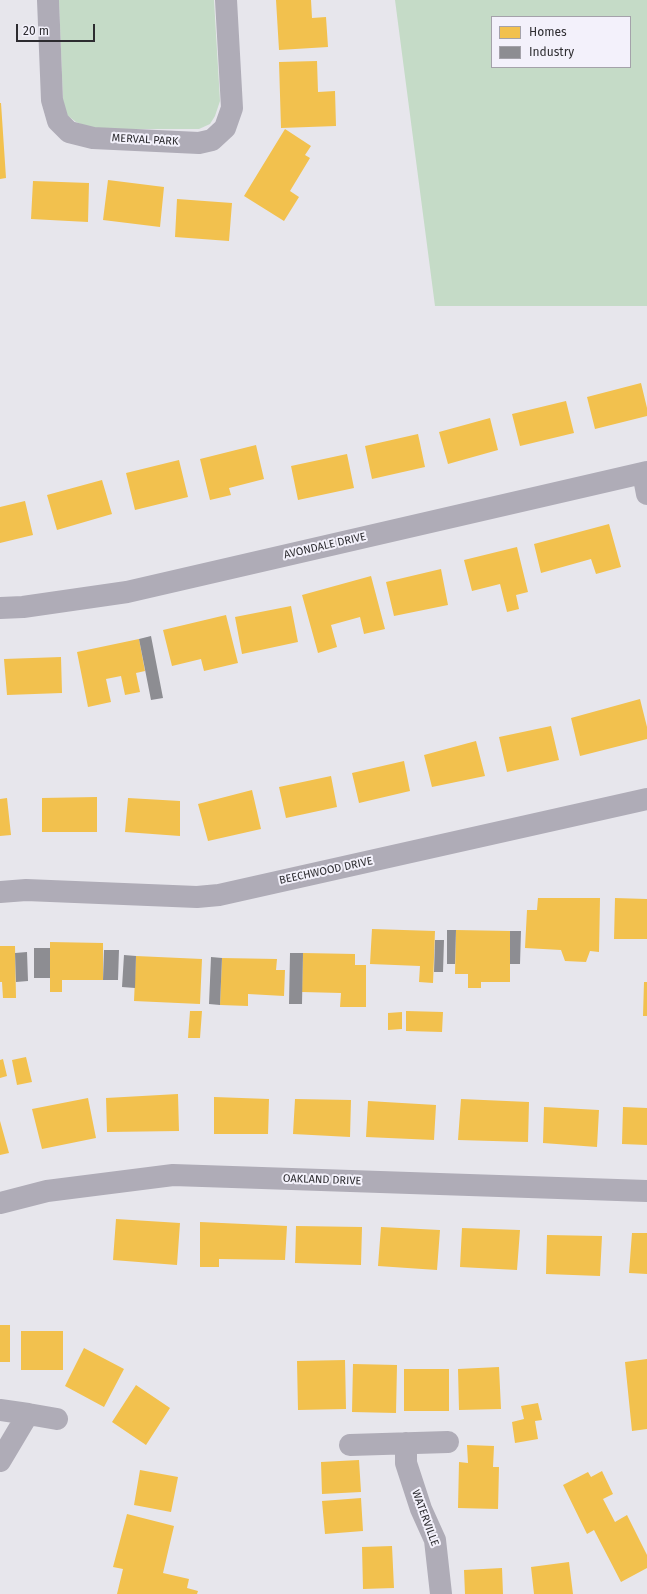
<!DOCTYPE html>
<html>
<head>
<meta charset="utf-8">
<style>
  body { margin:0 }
  #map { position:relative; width:647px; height:1594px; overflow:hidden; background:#e7e6ec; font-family:"Fira Sans",sans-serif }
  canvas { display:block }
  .legend { position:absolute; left:491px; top:16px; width:140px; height:52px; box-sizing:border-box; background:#f3f1fb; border:1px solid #a4a2aa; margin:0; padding:5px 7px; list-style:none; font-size:12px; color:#2d2c30 }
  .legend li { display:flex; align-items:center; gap:8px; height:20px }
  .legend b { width:20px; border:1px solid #a4a2aa }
  .scale { position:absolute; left:16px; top:24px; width:79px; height:18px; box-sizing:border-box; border:2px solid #2d2c30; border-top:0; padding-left:5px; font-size:12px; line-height:14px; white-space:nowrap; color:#2d2c30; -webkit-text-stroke:3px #f3f1fb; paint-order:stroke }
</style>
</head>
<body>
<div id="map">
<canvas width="647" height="1594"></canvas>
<ul class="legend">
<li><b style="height:11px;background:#f2c14e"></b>Homes</li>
<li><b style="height:11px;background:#8d8d92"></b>Industry</li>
</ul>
<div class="scale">20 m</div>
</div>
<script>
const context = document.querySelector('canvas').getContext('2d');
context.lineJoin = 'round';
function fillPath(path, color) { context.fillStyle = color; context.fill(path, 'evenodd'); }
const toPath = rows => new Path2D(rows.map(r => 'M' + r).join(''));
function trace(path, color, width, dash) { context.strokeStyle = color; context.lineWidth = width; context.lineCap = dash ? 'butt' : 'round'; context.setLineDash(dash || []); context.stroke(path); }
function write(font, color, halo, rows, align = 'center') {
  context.font = font + ' "Fira Sans",sans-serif'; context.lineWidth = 4; context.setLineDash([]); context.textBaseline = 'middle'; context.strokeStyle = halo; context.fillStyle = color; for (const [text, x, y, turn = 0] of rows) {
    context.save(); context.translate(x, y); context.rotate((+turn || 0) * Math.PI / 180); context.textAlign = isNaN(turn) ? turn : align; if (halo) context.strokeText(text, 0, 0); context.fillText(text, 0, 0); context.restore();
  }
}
fillPath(toPath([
  [59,0,214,0,220,101,215,116,210,124,199,129,93,129,76,122,67,115,63,101],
  [395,0,647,0,647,306,435,306],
  [492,17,630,17,630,67,492,67]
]), '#c5dbc7');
fillPath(toPath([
  [276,0,311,0,312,18,326,17,328,47,279,50],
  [317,61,318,92,335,91,336,126,281,128,279,62],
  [0,103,1,103,6,178,0,179],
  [285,129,311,146,305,155,310,158,290,191,299,197,284,221,244,196],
  [108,180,164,187,160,227,103,220],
  [33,181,89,183,88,222,31,219],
  [177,199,232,203,229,241,175,237],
  [641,383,647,408,647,416,595,429,587,397],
  [566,401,574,433,520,446,512,414],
  [490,418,498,450,448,464,439,432],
  [418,434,425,467,372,479,365,446],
  [256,445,264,479,229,488,231,495,210,500,200,459],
  [347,454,354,488,298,500,291,466],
  [179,460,188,497,135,510,126,473],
  [102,480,112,514,57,530,47,495],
  [25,501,33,535,0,543,0,507],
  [609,524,621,567,596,574,591,559,541,573,534,544],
  [517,547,528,592,516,595,519,609,507,612,500,584,472,591,464,560],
  [441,569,448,605,394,616,386,582],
  [371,576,385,629,364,634,360,617,331,625,337,647,318,653,302,595],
  [291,606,298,642,242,654,235,617],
  [226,615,238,663,204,671,201,659,172,666,163,630],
  [139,639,145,671,136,673,140,692,125,695,121,676,106,679,111,702,88,707,77,652],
  [61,657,62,693,7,695,4,659],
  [640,699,647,727,647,739,580,756,571,718],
  [551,726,559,760,507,772,499,737],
  [476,741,485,776,432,787,424,755],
  [404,761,410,791,359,803,352,773],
  [331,776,337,807,286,818,279,787],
  [252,790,261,829,208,841,198,804],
  [97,797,97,832,42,832,42,798],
  [7,798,11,835,0,836,0,799],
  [128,798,180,801,180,836,125,832],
  [538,898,600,898,599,952,590,951,586,962,565,961,561,950,525,948,527,910,537,910],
  [615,898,647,899,647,939,614,939],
  [372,929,435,931,433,983,419,982,420,966,370,964],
  [456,930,510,931,510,982,481,982,481,988,468,988,468,974,455,974],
  [50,942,103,943,103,980,62,980,62,992,50,992],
  [0,946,15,946,16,998,3,998,2,982,0,982],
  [303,953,355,954,355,965,366,965,366,1007,340,1007,341,993,302,992],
  [136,956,202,959,200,1004,134,1001],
  [222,958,277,959,276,970,285,970,284,996,248,994,248,1006,220,1005],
  [644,982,647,982,647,1016,643,1016],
  [190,1011,202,1011,200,1038,188,1038],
  [406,1011,443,1012,442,1032,406,1031],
  [402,1012,402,1029,388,1030,388,1013],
  [26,1057,32,1082,17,1085,12,1060],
  [3,1059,7,1076,0,1078,0,1060],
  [178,1094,179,1131,107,1132,106,1098],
  [214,1097,269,1099,268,1134,214,1134],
  [88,1098,96,1138,42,1149,32,1109],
  [295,1099,351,1100,350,1137,293,1134],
  [461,1099,529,1102,528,1142,458,1140],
  [368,1101,436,1105,434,1140,366,1137],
  [544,1107,599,1110,597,1147,543,1143],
  [623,1107,647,1108,647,1145,622,1144],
  [0,1121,9,1153,0,1155],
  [116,1219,180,1223,177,1265,113,1260],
  [200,1222,287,1226,285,1260,219,1259,219,1267,200,1267],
  [296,1226,362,1227,361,1265,295,1263],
  [381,1227,440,1230,437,1270,378,1266],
  [462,1228,520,1230,517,1270,460,1267],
  [632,1233,647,1233,647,1274,629,1273],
  [547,1235,602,1236,600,1276,546,1274],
  [0,1325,10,1325,10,1362,0,1362],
  [21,1331,63,1331,63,1370,21,1370],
  [84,1348,124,1369,104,1407,65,1386],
  [647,1359,647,1429,632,1431,625,1362],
  [345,1360,346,1409,298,1410,297,1361],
  [353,1364,397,1365,396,1413,352,1412],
  [499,1367,501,1409,459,1410,458,1369],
  [404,1369,449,1369,449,1411,404,1411],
  [136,1385,170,1408,146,1445,112,1422],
  [538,1403,542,1420,535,1421,538,1439,515,1443,512,1422,524,1419,521,1406],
  [467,1445,494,1446,493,1467,499,1467,498,1509,458,1508,459,1462,468,1463],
  [359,1460,361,1492,322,1494,321,1462],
  [140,1470,178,1477,171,1512,134,1505],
  [602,1471,613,1494,603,1499,615,1522,627,1515,647,1555,647,1568,621,1582,594,1530,587,1534,563,1485,588,1472,591,1477],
  [361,1498,363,1531,325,1534,322,1501],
  [127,1514,174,1526,163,1573,189,1579,187,1588,198,1591,197,1594,117,1594,123,1569,113,1567],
  [392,1546,394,1588,363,1589,362,1547],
  [569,1562,573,1594,534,1594,531,1567],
  [502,1568,503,1594,465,1594,464,1570]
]), '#f2c14e');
fillPath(toPath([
  [151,636,163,698,151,700,139,639],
  [447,930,456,930,455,964,447,964],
  [510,931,521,931,520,964,510,964],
  [435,940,444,940,443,972,434,972],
  [34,948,50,948,50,978,34,978],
  [104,950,119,950,118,980,103,980],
  [27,952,28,981,16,982,15,953],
  [290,953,303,953,302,1004,289,1004],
  [124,955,136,956,135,988,122,987],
  [211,957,222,958,220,1005,209,1004]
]), '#8d8d92');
trace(toPath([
  [48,0,52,100,58,121,69,132,93,138,199,143,212,140,225,128,232,108,226,0],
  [643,473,647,494],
  [0,608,23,607,127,592,647,472],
  [0,892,26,890,197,897,219,895,647,799],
  [0,1203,47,1191,173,1175,647,1191],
  [0,1410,28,1414,0,1461],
  [28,1414,57,1419],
  [406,1443,406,1463,421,1509,435,1540,441,1594],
  [350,1445,448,1442]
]), '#afacb7', 22);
write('11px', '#2d2c30', '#f3f1fb', [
  ["MERVAL PARK",145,140,3],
  ["AVONDALE DRIVE",325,546,-13],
  ["BEECHWOOD DRIVE",326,871,-12],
  ["OAKLAND DRIVE",322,1180,2],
  ["WATERVILLE",425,1518,70]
]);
</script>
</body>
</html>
